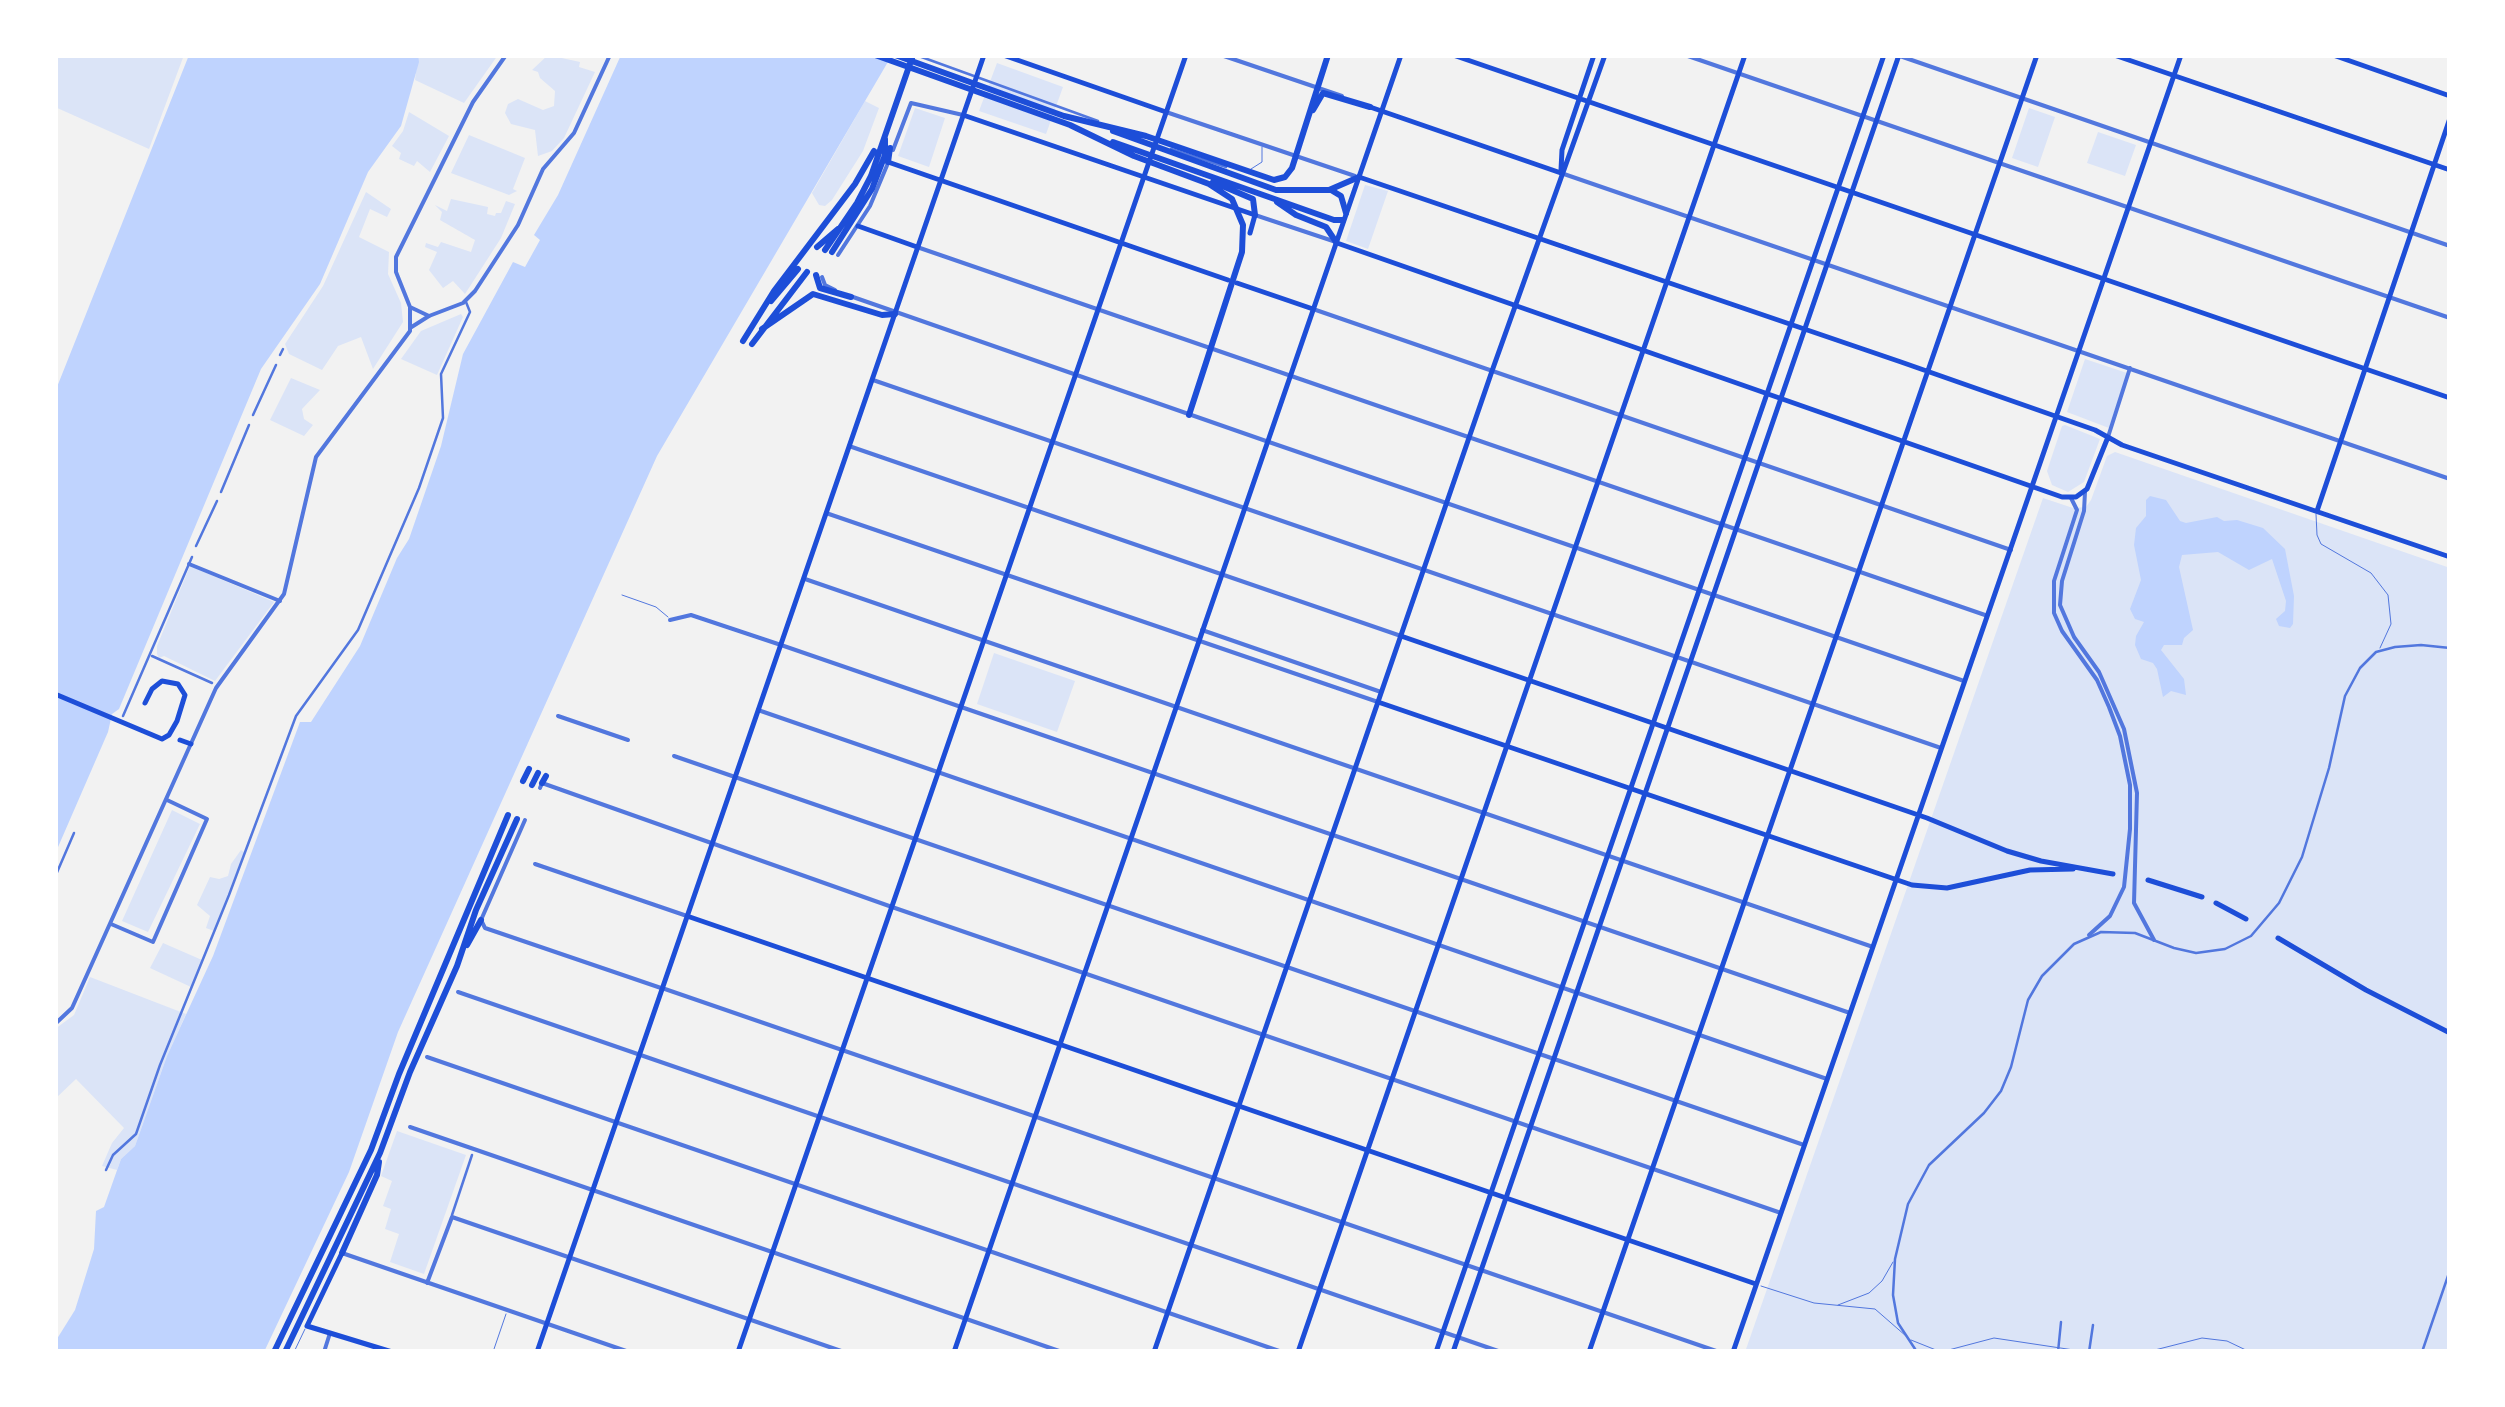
<!DOCTYPE html>
<html>
<head>
<meta charset="utf-8">
<style>
  body { margin:0 }
  #map { position:relative; width:2505px; height:1407px; overflow:hidden; background:#f2f2f2; font-family:Arial,sans-serif }
  canvas { display:block }
  .frame { position:absolute; inset:0; border:58px solid #fff; pointer-events:none }
</style>
</head>
<body>
<div id="map">
<canvas width="2505" height="1407"></canvas>
<div class="frame"></div>
</div>
<script>
const context = document.querySelector('canvas').getContext('2d');
context.lineJoin = 'round';
function fillPath(path, color) { context.fillStyle = color; context.fill(path, 'evenodd'); }
const toPath = rows => new Path2D(rows.map(r => 'M' + r).join(''));
function trace(path, color, width, dash) { context.strokeStyle = color; context.lineWidth = width; context.lineCap = dash ? 'butt' : 'round'; context.setLineDash(dash || []); context.stroke(path); }
fillPath(toPath([
  [55,55,184,55,149,149,55,107],
  [418,55,498,55,464,103,415,80],
  [548,55,580,62,579,67,595,72,564,138,552,151,538,156,535,130,511,124,505,113,508,104,518,99,543,110,554,106,555,91,540,78,538,72,532,70],
  [997,63,1063,87,1046,134,979,111],
  [865,101,879,108,863,151,832,200,825,206,819,205,812,193],
  [915,108,945,118,929,167,898,156],
  [2029,108,2055,117,2038,167,2012,158],
  [409,112,449,136,430,172,417,161,414,166,399,159,401,153,392,146,403,131],
  [2098,132,2136,145,2125,176,2087,163],
  [469,135,525,158,513,189,517,191,509,195,451,173],
  [1365,185,1388,191,1368,249,1346,241],
  [366,192,391,209,387,217,370,209,359,237,389,252,388,274,401,303,403,322,373,369,361,337,338,346,322,370,289,354,285,344,323,286],
  [451,199,488,207,487,214,495,216,496,213,501,213,506,201,515,204,501,238,465,294,453,281,443,288,429,270,437,252,425,247,426,243,438,247,441,242,471,252,475,240,440,220,442,212,435,205,447,211],
  [461,314,463,317,437,375,401,359,421,331],
  [2085,359,2127,373,2109,428,2067,412],
  [291,378,320,390,302,409,304,419,313,425,304,436,270,420],
  [2065,425,2100,439,2084,482,2068,492,2052,485,2047,471,2062,426],
  [2115,452,2450,568,2450,1352,1745,1352,2043,498,2073,508,2086,507,2091,500,2107,456],
  [190,566,274,602,215,681,164,656,159,658,157,654,157,646],
  [994,653,1075,681,1057,732,977,704],
  [172,810,200,824,148,932,122,921],
  [241,850,244,852,214,931,206,928,210,916,197,905,210,877,219,879,228,876,231,864],
  [163,943,202,960,191,987,150,968],
  [90,977,186,1014,167,1056,135,1146,121,1159,117,1170,102,1166,112,1143,124,1128,76,1079,55,1099,55,1029,74,1015],
  [397,1131,466,1155,424,1274,390,1262,399,1234,385,1229,391,1209,383,1206,392,1181,381,1176]
]), '#dbe4f7');
fillPath(toPath([
  [189,55,418,55,419,62,401,126,368,172,320,284,261,369,119,709,112,714,108,732,55,854,55,392],
  [621,55,892,55,657,456,398,1032,349,1172,264,1352,55,1352,55,1342,75,1310,94,1249,96,1211,104,1207,121,1159,135,1146,167,1056,213,956,300,722,311,722,360,646,397,558,409,539,441,446,463,354,513,262,525,267,540,240,534,235,558,195],
  [2150,496,2166,500,2180,521,2186,523,2217,517,2224,521,2237,520,2263,528,2285,549,2294,596,2293,624,2290,628,2279,626,2276,619,2285,611,2286,601,2272,559,2249,570,2218,552,2182,555,2179,567,2193,630,2184,638,2182,645,2164,645,2161,650,2184,679,2186,695,2171,691,2163,697,2157,669,2153,663,2141,659,2135,645,2136,636,2144,622,2135,619,2130,609,2141,580,2134,545,2136,528,2146,516,2146,500]
]), '#bfd3fe');
trace(toPath([
  [1251,169,1262,162,1262,147],
  [2316,514,2317,535,2321,544,2371,573,2388,595,2391,624,2380,648],
  [622,595,656,607,668,617],
  [1761,1286,1814,1303,1875,1309,1906,1336],
  [1838,1305,1869,1293,1882,1281,1893,1262],
  [1911,1340,1941,1352,1994,1338,2087,1352],
  [294,1352,305,1329],
  [493,1352,506,1314],
  [2147,1352,2202,1338,2227,1341,2250,1352]
]), '#5277de', 1);
trace(toPath([
  [916,55,1098,121],
  [1171,149,1226,167],
  [280,355,283,349],
  [253,415,276,365],
  [221,492,249,425],
  [196,546,217,501],
  [152,656,212,683],
  [123,716,192,557],
  [55,877,74,833],
  [106,1170,113,1155,136,1134,160,1065,229,895,296,716,358,630,419,488,443,418,441,374,470,312,466,302],
  [452,1215,472,1155],
  [1917,1352,1898,1323,1893,1295,1895,1259,1908,1204,1929,1165,1984,1113,2001,1091,2011,1067,2028,1000,2042,976,2074,944,2101,932,2135,933,2174,948,2196,953,2225,949,2251,936,2279,903,2302,857,2329,768,2345,696,2360,668,2376,652,2395,647,2421,645,2450,648],
  [2058,1352,2061,1322],
  [2089,1352,2093,1325],
  [2422,1352,2450,1270]
]), '#5277de', 2.5);
trace(toPath([
  [1221,55,1342,96],
  [1685,55,2450,318],
  [1897,55,2450,246],
  [1166,112,1355,176],
  [1561,173,2450,479],
  [1255,215,1336,242],
  [1313,309,2011,550],
  [410,328,429,316,463,303,475,291,518,225,543,169,574,133,610,55],
  [1210,348,1985,615],
  [873,380,1941,748],
  [2108,437,2130,368],
  [1266,441,1964,681],
  [2085,492,2084,511,2062,581,2060,605,2074,637,2099,672,2124,729,2137,793,2134,903,2154,940],
  [2071,498,2077,510,2054,581,2054,613,2062,631,2097,680,2109,707,2120,736,2130,785,2130,829,2124,887,2110,916,2089,935],
  [189,564,280,601],
  [805,579,1873,947],
  [670,620,691,615,781,645,1850,1013],
  [1202,630,1381,692],
  [758,710,1827,1079],
  [558,716,628,740],
  [674,756,1804,1145],
  [535,864,687,916],
  [892,907,1781,1213],
  [111,924,153,942,207,819,167,800],
  [662,988,1719,1352],
  [458,992,1501,1352],
  [427,1057,1282,1352],
  [410,1127,1062,1352],
  [342,1253,629,1352],
  [427,1283,452,1217,844,1352],
  [55,1315,55,1327],
  [324,1352,330,1333]
]), '#5277de', 4);
trace(toPath([
  [893,150,911,103,963,115],
  [917,247,1210,348],
  [838,255,870,206,888,163],
  [822,277,825,285,835,290],
  [853,297,1266,441],
  [410,307,429,316],
  [849,446,1401,636],
  [826,513,1378,702],
  [540,788,542,783,892,907],
  [525,820,481,920,485,928,661,988],
  [55,1024,72,1008,216,688,284,594,316,457,410,331,410,307,396,272,396,257,473,102,506,55]
]), '#5277de', 4);
trace(toPath([
  [1003,55,1166,112],
  [2114,55,2450,170],
  [2333,55,2450,96],
  [1370,107,1561,173],
  [963,115,1255,215,1250,233],
  [888,162,1228,280],
  [1359,177,1901,362,2095,430,2122,445,2450,557],
  [858,226,917,247],
  [1337,243,2062,497,2076,497,2087,489,2108,437],
  [1237,283,1313,309],
  [2317,511,2450,118],
  [1401,636,1927,818,2007,851,2041,861,2113,874],
  [55,694,162,739,169,735,177,721,185,695,178,684,162,681,152,689,145,703],
  [1378,702,1912,885,1947,888,2030,870,2073,869],
  [180,740,191,744],
  [2148,880,2202,897],
  [2216,903,2246,919],
  [687,916,1756,1284],
  [2278,938,2366,990,2450,1033],
  [342,1253,307,1326,392,1352],
  [537,1352,984,55],
  [1298,1352,1745,55],
  [1589,1352,2037,55],
  [1733,1352,2181,55]
]), '#1d4ed8', 5);
trace(toPath([
  [1453,55,2450,398],
  [1561,170,1562,150,1594,55],
  [738,1352,1186,55],
  [954,1352,1401,55],
  [1154,1352,1492,371,1605,55],
  [1436,1352,1884,55],
  [1453,1352,1899,55]
]), '#1d4ed8', 5);
trace(toPath([
  [875,55,1070,125,1134,156,1209,184,1232,199,1243,225,1242,252,1189,415],
  [895,55,1064,116,1146,136,1274,180,1285,177,1292,168,1328,55],
  [1313,110,1323,93,1370,107],
  [1113,131,1276,190,1329,190,1359,177],
  [1113,142,1334,220,1343,220],
  [1213,182,1253,199,1255,215],
  [1331,190,1341,196,1346,213],
  [1277,202,1296,215,1326,227,1336,242]
]), '#1d4ed8', 6);
trace(toPath([
  [888,162,890,148],
  [817,247,838,229],
  [825,250,857,203,871,176,913,55],
  [832,252,872,189,885,155,885,139],
  [816,275,820,288,851,297],
  [771,301,798,269],
  [762,329,813,294,882,315,895,314],
  [743,341,774,291,855,184,874,151],
  [752,344,807,272],
  [523,781,529,769],
  [542,783,546,776],
  [532,785,538,773],
  [467,945,481,920],
  [342,1253,377,1175,379,1162],
  [274,1352,371,1150,399,1074,508,815],
  [285,1352,380,1153,410,1072,457,966,476,910,517,819]
]), '#1d4ed8', 6);
</script>
</body>
</html>
